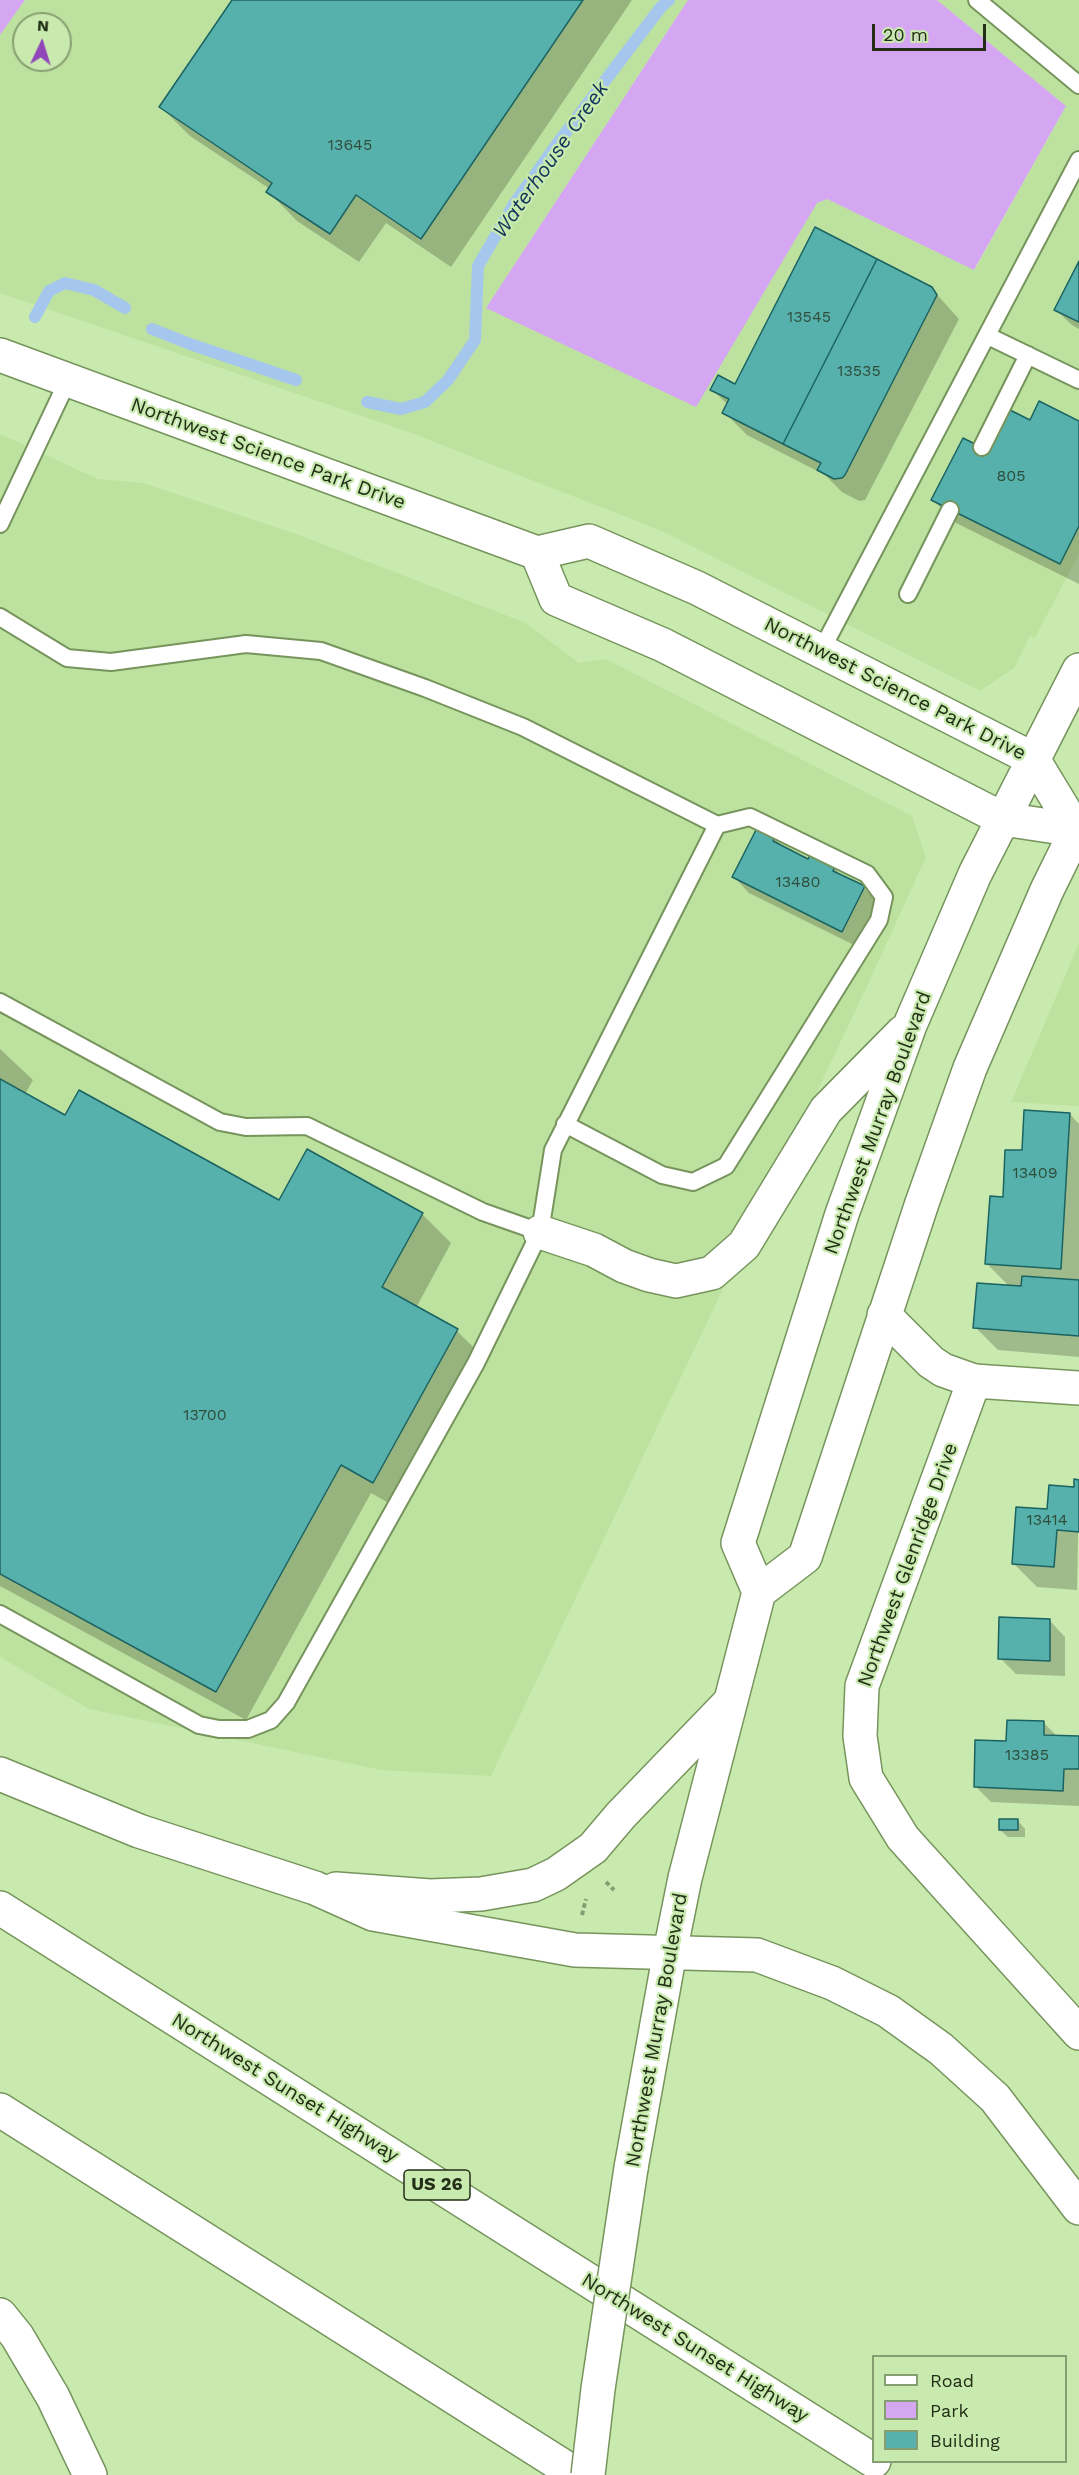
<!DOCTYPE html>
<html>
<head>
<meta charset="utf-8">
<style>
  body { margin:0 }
  #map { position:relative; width:1079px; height:2475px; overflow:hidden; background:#c9eaae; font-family:"Work Sans",sans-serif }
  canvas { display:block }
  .legend { position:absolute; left:872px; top:2355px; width:195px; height:108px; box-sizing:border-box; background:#c9eaae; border:2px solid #869f72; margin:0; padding:8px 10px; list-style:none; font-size:18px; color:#222e17 }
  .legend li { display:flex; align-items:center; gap:12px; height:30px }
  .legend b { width:30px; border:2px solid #869f72 }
  .north { position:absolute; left:12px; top:12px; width:60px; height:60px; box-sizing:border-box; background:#c9eaae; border:2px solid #869f72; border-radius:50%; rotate:4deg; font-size:16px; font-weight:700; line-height:24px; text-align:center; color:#222e17 }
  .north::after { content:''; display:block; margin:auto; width:21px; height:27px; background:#9147ba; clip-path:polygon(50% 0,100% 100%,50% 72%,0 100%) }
  .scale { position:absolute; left:872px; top:24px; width:114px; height:27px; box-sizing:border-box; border:3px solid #222e17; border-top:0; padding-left:8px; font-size:18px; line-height:21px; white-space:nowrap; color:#222e17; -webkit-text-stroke:4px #c9eaae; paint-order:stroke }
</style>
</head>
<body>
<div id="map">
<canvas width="1079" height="2475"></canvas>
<ul class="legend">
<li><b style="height:8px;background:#fff"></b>Road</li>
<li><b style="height:16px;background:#d5a7f3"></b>Park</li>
<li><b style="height:16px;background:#56b0ac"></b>Building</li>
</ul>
<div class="north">N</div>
<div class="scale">20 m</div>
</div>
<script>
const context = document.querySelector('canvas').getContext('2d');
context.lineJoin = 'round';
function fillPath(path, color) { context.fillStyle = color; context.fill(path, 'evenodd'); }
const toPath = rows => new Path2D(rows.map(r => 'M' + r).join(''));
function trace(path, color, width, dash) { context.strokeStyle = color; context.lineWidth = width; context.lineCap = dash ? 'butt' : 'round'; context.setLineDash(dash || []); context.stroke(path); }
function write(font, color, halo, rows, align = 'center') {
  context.font = font + ' "Work Sans",sans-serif'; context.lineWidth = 4.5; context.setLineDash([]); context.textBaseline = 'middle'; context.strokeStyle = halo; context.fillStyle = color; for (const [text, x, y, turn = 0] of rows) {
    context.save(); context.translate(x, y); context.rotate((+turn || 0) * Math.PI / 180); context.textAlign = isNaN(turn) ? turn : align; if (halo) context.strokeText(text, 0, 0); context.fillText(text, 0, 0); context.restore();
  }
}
fillPath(toPath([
  [25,0,688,0,486,308,806,218,817,203,827,199,975,270,1066,106,937,0,1079,0,1079,554,1035,638,1030,636,1014,668,980,691,662,531,406,431,0,293,0,35],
  [24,24,60,24,60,60,24,60],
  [0,434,98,479,143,483,299,535,526,623,579,663,606,659,912,816,926,857,869,982,491,1776,381,1770,89,1709,0,1657],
  [1079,943,1079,1106,1011,1102]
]), '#bde29f');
fillPath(toPath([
  [0,0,25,0,0,35],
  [688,0,937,0,1066,106,974,270,827,199,817,203,696,407,486,308]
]), '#d5a7f3');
fillPath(toPath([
  [234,0,632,0,451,267,386,223,359,262,297,221,268,191,270,189,190,136,161,107],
  [1079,264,1079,329,1072,325,1056,310],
  [931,288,959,319,865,500,859,501,842,492,825,475,747,435,724,412,728,405,712,389,736,386],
  [1030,422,1079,423,1079,584,956,523,933,500],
  [774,838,785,849,809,861,834,868,844,878,864,888,879,903,858,947,749,893,734,877],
  [0,1049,33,1080,25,1094,66,1117,280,1202,422,1214,451,1243,416,1308,457,1331,486,1360,403,1511,371,1493,246,1720,0,1586],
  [1070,1114,1079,1124,1079,1357,998,1350,975,1327,1010,1287,987,1264,1004,1199,1024,1152],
  [1079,1481,1077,1590,1037,1587,1014,1564,1048,1511,1075,1489],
  [1050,1621,1065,1637,1065,1676,1016,1674,1000,1658],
  [1044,1723,1058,1737,1079,1738,1079,1806,991,1802,975,1786,1007,1742],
  [1018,1821,1025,1829,1025,1837,1008,1837,1000,1830]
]), '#0003');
trace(toPath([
  [35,317,49,291,65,283,94,290,125,308],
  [152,329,190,344,296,380],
  [367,402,401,409,425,402,448,380,475,340,478,266,514,204,557,144,661,7,669,0]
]), '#a5c7ed', 12);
const building = toPath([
  [232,0,583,0,421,239,356,195,330,234,266,192,272,183,159,107,232,0],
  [815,227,877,259,783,444,722,413,729,399,710,390,718,375,735,384,815,227],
  [877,259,932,287,937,295,845,475,842,478,834,479,817,470,821,463,783,444,877,259],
  [1079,261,1079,322,1054,310,1079,261],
  [1039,401,1079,421,1079,526,1060,564,931,500,963,438,989,451,1010,410,1030,420,1039,401],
  [757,828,775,837,773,841,808,859,810,855,835,866,833,871,865,886,842,932,732,877,757,828],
  [0,1079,65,1115,79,1090,279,1200,307,1149,423,1213,382,1287,458,1329,373,1483,341,1465,216,1692,0,1574,0,1079],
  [1024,1110,1070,1113,1061,1269,985,1264,990,1196,1003,1197,1005,1150,1022,1150,1024,1110],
  [1022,1276,1079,1280,1079,1336,973,1328,977,1283,1021,1286,1022,1276],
  [1074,1479,1079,1480,1079,1532,1057,1530,1054,1567,1012,1564,1016,1507,1047,1509,1049,1485,1074,1487,1074,1479],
  [999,1617,1050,1619,1050,1661,998,1659,999,1617],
  [1007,1720,1044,1721,1044,1735,1079,1736,1079,1769,1064,1769,1063,1791,974,1787,975,1740,1006,1741,1007,1720],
  [999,1819,1018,1819,1018,1830,999,1830,999,1819]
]);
fillPath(building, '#56b0ac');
trace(building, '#1b6361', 1.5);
const lane = toPath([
  [977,0,1079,85],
  [988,336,1079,380],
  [982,447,1028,355],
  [0,524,68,380],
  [908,594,950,510],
  [0,617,67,658,111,662,246,644,321,651,425,688,523,727,717,825,553,1150,540,1232,476,1363,286,1703,271,1720,248,1729,219,1729,199,1725,0,1614],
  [821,651,1079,160],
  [0,1002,220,1122,246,1127,307,1126,483,1212,540,1232],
  [565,1124,662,1175,693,1182,726,1166,879,920,884,897,867,874,750,817,717,825]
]);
const street = toPath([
  [1079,1388,974,1381,862,1686,860,1736,866,1778,903,1838,1079,2033]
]);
const secondary = toPath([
  [0,355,537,553,589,541,697,588,1033,759,1076,830],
  [537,553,556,599,663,645,1003,819,1076,830],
  [540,1232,594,1250,624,1266,649,1275,676,1281,712,1273,744,1245,826,1110,903,1032],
  [884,1315,931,1362,943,1370,974,1381],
  [759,1592,805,1557,922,1203,970,1068,1047,890,1079,825],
  [670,1952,685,1878,759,1592,738,1543,842,1214,910,1025,975,874,1079,670]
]);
const primary = toPath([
  [631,2168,670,1952]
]);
const highway = toPath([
  [0,1774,139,1831,315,1888,373,1914,575,1950,757,1955,832,1983,888,2011,941,2049,995,2098,1079,2208],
  [336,1889,430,1896,481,1894,533,1885,556,1874,593,1848,621,1815,730,1702],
  [0,1908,874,2461],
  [0,2110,577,2475],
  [0,2315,17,2336,53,2397,90,2475]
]);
trace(lane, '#76945c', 20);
trace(street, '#76945c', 36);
trace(secondary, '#76945c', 36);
trace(primary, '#76945c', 36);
trace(highway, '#76945c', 36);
trace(toPath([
  [606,1882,614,1890],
  [582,1915,586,1899]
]), '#859e71', 4, [4.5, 3]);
trace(lane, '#fff', 16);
trace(street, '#fff', 33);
trace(secondary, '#fff', 33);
trace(primary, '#fff', 33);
trace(highway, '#fff', 33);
const primaryBridge = toPath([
  [588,2475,598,2389,631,2168]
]);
trace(primaryBridge, '#76945c', 36, []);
trace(primaryBridge, '#fff', 33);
write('16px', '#2f4e3c', null, [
  ["13645",350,145],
  ["13545",809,317],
  ["13535",859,371],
  ["805",1011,476],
  ["13480",798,882],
  ["13409",1035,1173],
  ["13700",205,1415],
  ["13414",1047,1520],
  ["13385",1027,1755]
]);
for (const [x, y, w] of [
  [437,2185,66]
]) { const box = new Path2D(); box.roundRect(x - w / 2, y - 15, w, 30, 4.5); context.fillStyle = '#c9eaae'; context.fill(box); trace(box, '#222e17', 1.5); }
write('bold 18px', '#222e17', null, [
  ["US 26",437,2185]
]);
write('20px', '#222e17', '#c9eaae', [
  ["Northwest Science Park Drive",268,454,20],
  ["Northwest Science Park Drive",895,689,27],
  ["Northwest Murray Boulevard",878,1123,-70],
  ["Northwest Glenridge Drive",908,1565,-70],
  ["Northwest Murray Boulevard",657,2030,-80],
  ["Northwest Sunset Highway",285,2088,32],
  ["Northwest Sunset Highway",695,2348,32]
]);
write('italic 21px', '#11355a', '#c9eaae', [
  ["Waterhouse Creek",551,160,-55]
]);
</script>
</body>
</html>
